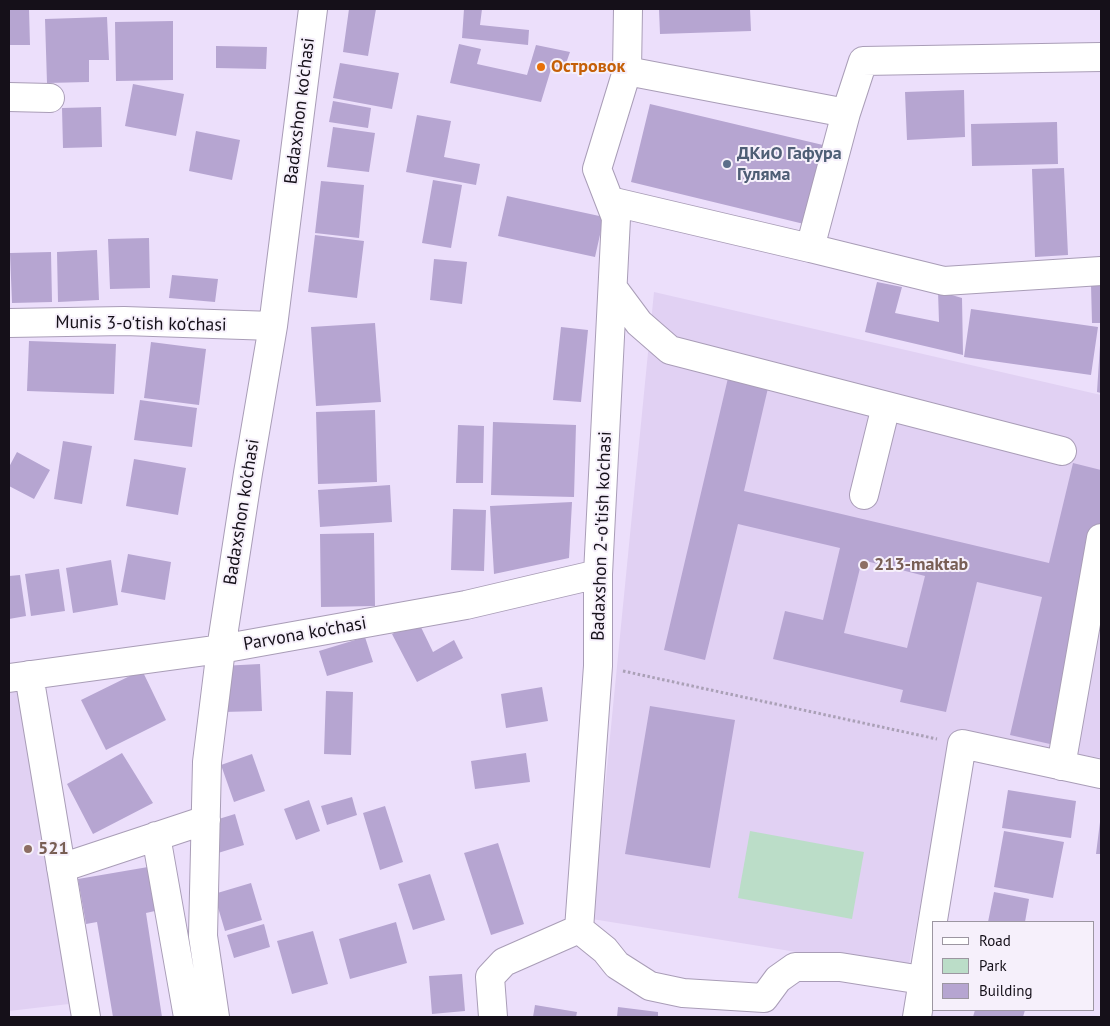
<!DOCTYPE html>
<html>
<head>
<meta charset="utf-8">
<style>
  body { margin:0 }
  #map { position:relative; width:1110px; height:1026px; overflow:hidden; background:#ecdffb; font-family:"PT Sans",sans-serif }
  canvas { display:block }
  .frame { position:absolute; inset:0; border:10px solid #151019; pointer-events:none }
  .legend { position:absolute; left:932px; top:921px; width:162px; height:90px; box-sizing:border-box; background:#f6f0fb; border:1px solid #9c96a1; margin:0; padding:6px 9px; list-style:none; font-size:15px; color:#151019 }
  .legend li { display:flex; align-items:center; gap:10px; height:25px }
  .legend b { width:25px; border:1px solid #9c96a1 }
</style>
</head>
<body>
<div id="map">
<canvas width="1110" height="1026"></canvas>
<div class="frame"></div>
<ul class="legend">
<li><b style="height:6px;background:#fff"></b>Road</li>
<li><b style="height:14px;background:#bbddc8"></b>Park</li>
<li><b style="height:14px;background:#b6a5d1"></b>Building</li>
</ul>
</div>
<script>
const context = document.querySelector('canvas').getContext('2d');
context.lineJoin = 'round';
function fillPath(path, color) { context.fillStyle = color; context.fill(path, 'evenodd'); }
const toPath = rows => new Path2D(rows.map(r => 'M' + r).join(''));
function trace(path, color, width, dash) { context.strokeStyle = color; context.lineWidth = width; context.lineCap = dash ? 'butt' : 'round'; context.setLineDash(dash || []); context.stroke(path); }
function write(font, color, halo, rows, align = 'center') {
  context.font = font + ' "PT Sans",sans-serif'; context.lineWidth = 4; context.setLineDash([]); context.textBaseline = 'middle'; context.strokeStyle = halo; context.fillStyle = color; for (const [text, x, y, turn = 0] of rows) {
    context.save(); context.translate(x, y); context.rotate((+turn || 0) * Math.PI / 180); context.textAlign = isNaN(turn) ? turn : align; if (halo) context.strokeText(text, 0, 0); context.fillText(text, 0, 0); context.restore();
  }
}
fillPath(toPath([
  [654,292,1101,395,1101,758,953,735,908,970,592,919],
  [23,690,69,1004,9,1011,9,693]
]), '#e1d1f3');
fillPath(toPath([
  [750,831,864,852,852,919,738,898]
]), '#bbddc8');
fillPath(toPath([
  [9,9,29,9,30,45,9,45],
  [349,9,376,9,368,56,343,52],
  [464,9,482,9,480,25,529,30,528,45,462,38],
  [659,9,750,9,751,31,660,34],
  [107,17,109,60,89,60,89,82,47,83,45,19],
  [173,21,173,80,116,81,115,22],
  [459,44,481,49,477,64,527,75,536,45,570,52,564,69,552,66,541,102,450,83],
  [216,46,267,47,266,69,216,68],
  [340,63,399,73,392,109,333,98],
  [133,84,184,94,176,136,125,126],
  [964,90,965,137,907,140,905,92],
  [333,101,371,108,368,128,329,122],
  [650,104,823,145,804,224,631,182],
  [101,107,102,147,63,148,62,108],
  [417,115,451,121,444,157,480,164,476,185,406,172],
  [1057,122,1058,164,972,166,971,124],
  [333,127,375,133,369,172,327,167],
  [196,131,240,140,232,180,189,171],
  [1064,168,1068,255,1035,257,1032,169],
  [433,180,462,185,451,248,422,243],
  [321,181,364,185,359,238,315,233],
  [507,196,604,217,595,257,498,236],
  [315,235,364,241,357,298,308,292],
  [149,238,150,288,110,289,108,239],
  [97,250,99,300,58,302,57,252],
  [51,252,52,302,12,303,10,253],
  [434,259,467,262,462,304,430,300],
  [172,275,218,279,215,302,169,298],
  [877,282,902,287,895,313,939,322,938,291,962,298,963,355,865,332],
  [1091,285,1101,285,1101,323,1092,323],
  [971,309,1098,327,1091,375,964,357],
  [375,323,381,402,316,406,311,327],
  [561,327,588,330,581,402,553,400],
  [29,341,116,344,114,394,27,391],
  [151,342,206,349,199,405,144,398],
  [1100,345,1101,345,1101,393,1097,392],
  [728,378,768,388,744,491,1049,563,1073,463,1101,470,1101,528,1050,744,1010,735,1042,597,977,582,946,712,900,702,903,690,773,659,785,611,823,620,840,548,738,524,705,660,664,650],
  [862,560,925,576,907,648,844,633],
  [140,400,197,408,192,447,134,440],
  [375,410,377,482,318,484,316,412],
  [493,422,576,425,574,497,491,495],
  [458,425,484,426,483,483,456,483],
  [63,441,92,446,82,504,54,499],
  [17,452,50,470,34,499,9,486,9,467],
  [134,459,186,468,178,515,126,506],
  [390,485,392,522,320,527,318,490],
  [572,502,569,558,494,574,490,506],
  [453,509,486,510,484,571,451,570],
  [374,533,375,606,321,607,320,534],
  [128,554,171,562,165,600,121,592],
  [111,560,118,605,73,613,66,568],
  [59,569,65,611,31,616,25,574],
  [20,575,26,616,9,619,9,576],
  [418,621,433,652,454,640,463,658,417,682,392,634],
  [365,637,373,662,327,676,319,651],
  [260,664,262,711,223,712,221,666],
  [142,670,166,720,106,750,81,700],
  [542,687,548,721,506,728,501,694],
  [326,691,353,692,351,755,324,754],
  [650,706,735,720,710,868,625,854],
  [122,753,153,803,93,834,67,784],
  [526,753,530,782,475,789,471,761],
  [252,754,265,791,234,802,221,765],
  [1008,790,1076,801,1071,838,1002,828],
  [352,797,357,815,327,825,321,806],
  [309,800,320,831,296,840,284,809],
  [385,806,403,862,380,870,363,813],
  [235,814,244,845,218,853,209,822],
  [1100,822,1101,822,1101,854,1096,854],
  [1004,831,1064,842,1053,898,994,887],
  [498,843,524,924,491,935,464,853],
  [148,867,155,911,146,913,162,1017,113,1017,97,922,86,924,78,879],
  [430,874,445,920,413,930,398,884],
  [251,883,262,920,225,931,214,894],
  [994,892,1029,899,1025,922,988,922],
  [396,922,407,963,350,979,339,939],
  [264,924,270,947,234,958,227,935],
  [313,931,328,984,292,994,277,941],
  [462,974,465,1011,432,1014,429,976],
  [535,1005,577,1012,576,1017,533,1017],
  [618,1007,658,1012,658,1017,617,1017],
  [975,1010,1025,1010,1023,1017,973,1017]
]), '#b6a5d1');
const minor = toPath([
  [627,71,846,113],
  [9,97,50,98],
  [610,201,810,248,846,113,863,61,1101,57],
  [810,248,944,281,1101,271],
  [613,288,639,323,670,350,1062,451],
  [9,323,124,321,273,326],
  [864,495,886,406],
  [29,675,86,1017],
  [9,678,221,649,466,605,598,574],
  [1061,766,1101,538],
  [156,836,188,1017],
  [61,868,206,820],
  [579,929,605,950,617,965,650,986,683,993,764,998,778,979,795,967,840,967,922,980],
  [215,1017,203,936,207,762,221,649,248,473,273,326,313,9],
  [493,1017,490,977,504,962,579,929,598,666,598,574,616,218,597,169,627,71,628,9],
  [917,1017,962,744,1101,774]
]);
trace(minor, '#a99db7', 30);
trace(toPath([
  [623,671,937,739]
]), '#aaa0b6', 3, [2.5, 2.5]);
trace(minor, '#fff', 28);
for (const [x, y, r, color] of [
  [541,67,5,"#e8710a"],
  [727,164,5,"#5c6f8a"],
  [864,565,5,"#8d6e63"],
  [28,849,5,"#8d6e63"]
]) { const dot = new Path2D(); dot.arc(x, y, r, 0, 2 * Math.PI); context.fillStyle = color; context.fill(dot); trace(dot, '#f6f0fb', 2); }
write('bold 18px', '#c56008', '#f6f0fb', [
  ["Островок",551,67]
], 'left');
write('18px', '#151019', '#f6f0fb', [
  ["Badaxshon ko'chasi",300,111,-83],
  ["Munis 3-o'tish ko'chasi",141,324,1],
  ["Badaxshon ko'chasi",242,512,-81],
  ["Badaxshon 2-o'tish ko'chasi",602,536,-88],
  ["Parvona ko'chasi",305,634,-10]
]);
write('bold 18px', '#4e5e75', '#f6f0fb', [
  ["ДКиО Гафура",737,154],
  ["Гуляма",737,175]
], 'left');
write('bold 18px', '#785e54', '#f6f0fb', [
  ["213-maktab",874,565],
  ["521",38,849]
], 'left');
</script>
</body>
</html>
